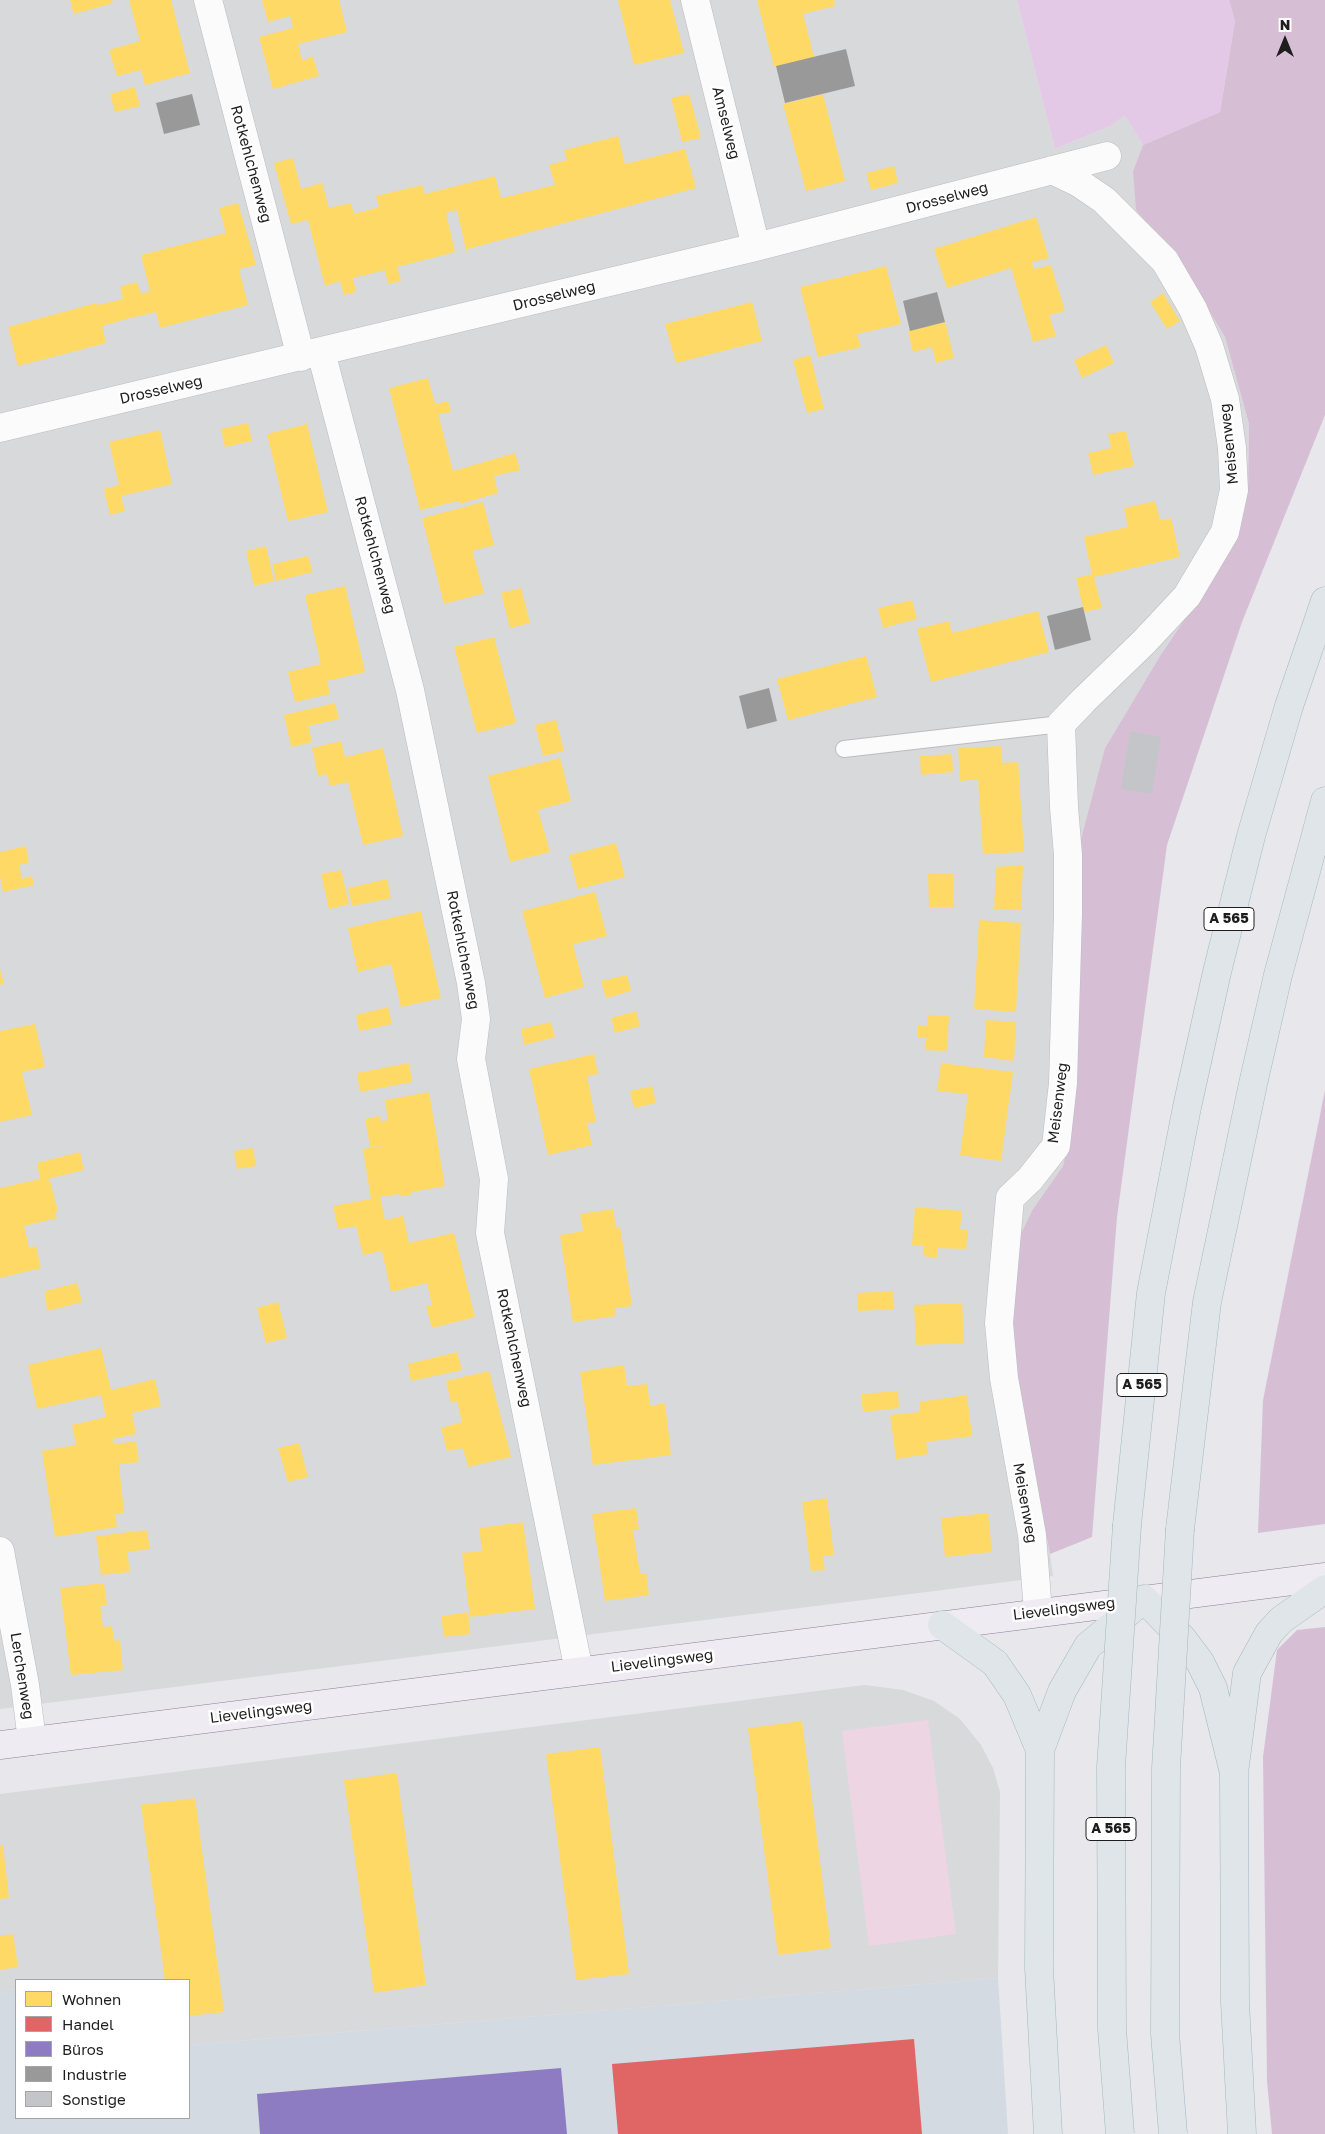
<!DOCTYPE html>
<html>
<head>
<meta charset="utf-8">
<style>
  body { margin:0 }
  #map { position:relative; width:1325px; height:2134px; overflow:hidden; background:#e7e7ec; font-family:"Golos Text",sans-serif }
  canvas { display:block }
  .legend { position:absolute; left:15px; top:1979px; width:175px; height:140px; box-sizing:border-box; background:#fff; border:1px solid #a5a5a5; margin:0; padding:6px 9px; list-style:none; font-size:15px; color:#1e1e1e }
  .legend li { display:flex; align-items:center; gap:10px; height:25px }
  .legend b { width:25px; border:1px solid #a5a5a5 }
  .north { position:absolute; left:1260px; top:15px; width:50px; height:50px; -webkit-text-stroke:4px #fff; paint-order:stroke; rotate:0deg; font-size:14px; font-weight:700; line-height:20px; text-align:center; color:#1e1e1e }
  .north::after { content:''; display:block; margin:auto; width:18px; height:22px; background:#1e1e1e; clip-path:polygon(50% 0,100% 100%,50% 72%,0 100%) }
</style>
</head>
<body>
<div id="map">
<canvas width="1325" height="2134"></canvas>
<ul class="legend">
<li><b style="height:14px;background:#ffd966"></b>Wohnen</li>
<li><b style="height:14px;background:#e06666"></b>Handel</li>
<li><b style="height:14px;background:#8e7cc3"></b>Büros</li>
<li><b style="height:14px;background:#999"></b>Industrie</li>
<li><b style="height:14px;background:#c4c5c9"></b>Sonstige</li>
</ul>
<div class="north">N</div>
</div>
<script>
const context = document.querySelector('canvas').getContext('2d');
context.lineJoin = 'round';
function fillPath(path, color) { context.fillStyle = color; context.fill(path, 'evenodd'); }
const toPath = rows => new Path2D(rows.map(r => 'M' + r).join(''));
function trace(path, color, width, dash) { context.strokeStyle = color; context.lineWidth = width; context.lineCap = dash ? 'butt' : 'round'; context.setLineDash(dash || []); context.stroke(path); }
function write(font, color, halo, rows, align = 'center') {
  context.font = font + ' "Golos Text",sans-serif'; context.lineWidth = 5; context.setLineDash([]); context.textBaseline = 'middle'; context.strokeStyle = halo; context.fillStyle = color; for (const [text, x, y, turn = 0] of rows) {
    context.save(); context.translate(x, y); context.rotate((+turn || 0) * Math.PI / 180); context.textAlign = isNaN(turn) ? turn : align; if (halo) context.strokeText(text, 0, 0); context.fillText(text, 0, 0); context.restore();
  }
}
fillPath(toPath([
  [0,0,1017,0,1055,149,1110,126,1125,114,1143,145,1133,171,1179,261,1225,337,1249,424,1248,491,1231,550,1160,656,1105,748,1070,1135,1063,1166,1033,1209,1009,1348,1050,1554,1053,1576,0,1709],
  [865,1685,903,1690,934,1701,960,1719,981,1745,993,1768,1000,1792,998,1978,189,2045,189,1980,16,1980,16,1988,0,1994,0,1794]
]), '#d8d9db');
fillPath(toPath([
  [998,1978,1008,2134,0,2134,0,1994,16,1988,16,2118,189,2118,189,2045]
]), '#d3dae2');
fillPath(toPath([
  [1017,0,1229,0,1235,21,1220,112,1143,145,1125,115,1110,126,1055,149]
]), '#e4c9e7');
fillPath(toPath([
  [1229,0,1325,0,1325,415,1242,622,1167,845,1117,1217,1092,1537,1050,1554,1009,1349,1016,1258,1021,1234,1033,1209,1063,1166,1070,1135,1078,851,1105,748,1160,656,1231,550,1248,491,1249,424,1225,337,1179,261,1136,210,1133,171,1143,145,1220,112,1235,21],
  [1325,1090,1325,1524,1258,1533,1263,1400],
  [1325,1627,1325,2134,1272,2134,1267,2081,1263,1757,1277,1650,1297,1630]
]), '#d6bfd5');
fillPath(toPath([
  [928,1720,956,1934,869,1946,842,1731]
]), '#eed5e3');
fillPath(toPath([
  [70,0,112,0,113,3,74,14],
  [129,0,171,0,190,73,145,85,141,70,117,76,109,50,140,41],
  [262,0,339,0,347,32,298,44,302,60,313,57,319,76,273,89,259,37,293,28,290,16,268,22],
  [618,0,670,0,684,53,634,65],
  [757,0,834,0,835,6,803,14,814,57,774,67],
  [135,87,140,106,115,112,110,94],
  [689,94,701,138,682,142,671,98],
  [823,94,845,181,806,191,783,104],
  [618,136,625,164,685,149,696,188,467,249,467,254,457,210,446,213,455,252,397,267,401,281,388,284,385,270,353,278,356,292,344,295,340,281,325,286,308,220,291,224,274,163,293,158,301,189,322,183,329,208,351,203,354,214,379,207,376,196,422,185,425,194,495,176,501,198,555,185,549,165,567,160,564,150],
  [894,166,898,183,871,190,866,173],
  [238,203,256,265,239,269,248,305,160,328,156,312,130,318,102,326,106,343,18,366,8,327,96,303,97,305,123,299,120,287,123,286,137,282,141,294,150,291,141,255,226,233,219,208],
  [1036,217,1049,258,1032,262,1034,269,1051,265,1065,311,1049,315,1056,336,1033,342,1011,268,947,288,934,249],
  [886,266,901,324,857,334,861,347,818,357,800,287],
  [1163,293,1180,321,1167,329,1150,302],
  [752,302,762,341,676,363,665,324],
  [945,322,954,358,936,363,932,347,913,352,908,331],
  [1106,345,1114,363,1082,378,1074,360],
  [810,355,824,409,807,413,793,360],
  [428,378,435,404,448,401,451,412,438,414,453,471,515,453,520,470,494,476,498,493,459,504,458,501,420,510,389,388],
  [248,423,252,441,225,447,221,429],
  [307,424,328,512,288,521,267,434],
  [160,430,172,484,121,496,125,511,110,515,104,489,119,485,109,442],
  [1126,431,1134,466,1093,475,1088,453,1111,448,1108,434],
  [1155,501,1160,520,1171,518,1180,557,1094,577,1102,608,1084,612,1076,578,1092,574,1084,537,1128,527,1124,508],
  [483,502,494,545,472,551,484,593,444,604,422,518],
  [266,546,274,581,254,586,246,551],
  [308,556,313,572,276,581,273,564],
  [345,586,365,672,327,681,330,694,295,702,288,672,321,664,305,595],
  [521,588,530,623,510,628,501,593],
  [912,600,917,619,883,628,878,608],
  [1038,611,1049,652,931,682,917,629,949,621,952,633],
  [494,637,516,723,477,733,454,647],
  [866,656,877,697,788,720,777,679],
  [335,703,339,719,308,726,312,742,291,747,284,715],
  [556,720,564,751,543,756,535,725],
  [341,741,345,757,383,748,403,836,363,845,348,782,330,786,327,774,318,776,312,748],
  [1001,746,1002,763,1018,762,1024,852,983,854,978,779,960,781,958,748],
  [952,754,953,772,921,775,920,756],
  [560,758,571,801,538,810,550,852,510,862,488,776],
  [616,843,625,877,578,889,569,855],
  [26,846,29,862,19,865,22,879,32,876,34,885,3,892,0,877,0,852],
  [1023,865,1021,910,994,909,996,867],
  [341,870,349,904,329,909,321,874],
  [928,873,954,873,954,907,929,907],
  [387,879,391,898,352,906,348,888],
  [595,892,607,936,573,944,584,987,545,998,522,911],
  [421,911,441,998,401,1007,391,964,358,972,348,928],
  [979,920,1021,923,1016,1012,974,1009],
  [0,969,4,984,0,985],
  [627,975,631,991,606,998,601,981],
  [388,1007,392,1024,359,1031,356,1015],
  [636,1011,640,1026,615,1033,611,1018],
  [927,1015,949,1016,947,1051,925,1050,926,1038,917,1038,918,1025,927,1026],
  [986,1020,1016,1022,1014,1061,984,1057],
  [551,1022,555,1037,524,1045,521,1029],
  [35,1024,45,1067,22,1072,32,1115,0,1122,0,1031],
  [594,1054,598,1074,587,1076,596,1122,587,1123,592,1145,548,1155,529,1069],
  [409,1063,412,1082,360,1092,357,1073],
  [941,1063,1013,1072,1001,1161,960,1155,968,1094,937,1091],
  [652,1086,656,1103,634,1108,630,1091],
  [429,1092,445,1186,412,1192,411,1195,401,1196,399,1194,380,1197,385,1220,403,1216,409,1243,454,1233,475,1317,432,1328,426,1306,432,1305,427,1283,391,1292,382,1251,363,1255,356,1226,338,1229,333,1206,371,1199,363,1149,383,1146,370,1147,365,1119,380,1116,381,1122,388,1120,385,1100],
  [253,1148,256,1166,237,1169,234,1151],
  [80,1152,84,1170,47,1179,50,1181,58,1211,55,1212,57,1218,24,1226,29,1248,36,1246,41,1268,0,1278,0,1188,40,1179,37,1163],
  [915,1207,962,1211,960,1230,968,1230,966,1249,938,1248,937,1258,923,1256,924,1246,912,1245],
  [613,1209,616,1228,620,1227,632,1306,615,1308,616,1316,573,1322,560,1235,583,1231,580,1214],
  [77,1283,82,1302,47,1311,45,1291],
  [893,1291,894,1309,858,1311,857,1293],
  [278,1302,287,1338,266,1343,257,1308],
  [962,1303,964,1343,916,1345,914,1305],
  [101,1348,111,1390,155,1379,161,1406,132,1413,136,1434,112,1439,114,1444,116,1444,136,1441,139,1462,119,1464,124,1513,115,1514,117,1527,55,1537,42,1451,76,1445,72,1425,106,1417,101,1395,37,1409,28,1365],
  [457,1352,462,1370,411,1381,408,1364],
  [624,1365,627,1386,647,1384,650,1406,665,1403,671,1455,593,1465,580,1372],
  [489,1371,511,1457,468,1467,463,1448,447,1451,441,1428,462,1422,457,1401,451,1403,446,1381],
  [898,1391,899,1408,863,1412,861,1394],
  [967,1395,972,1436,926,1442,928,1454,896,1459,890,1415,920,1412,919,1402],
  [299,1443,308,1477,288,1482,278,1448],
  [827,1498,834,1555,823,1556,825,1570,811,1571,802,1502],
  [636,1508,639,1530,633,1530,640,1573,646,1573,649,1595,605,1601,592,1514],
  [988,1513,992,1552,945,1557,941,1518],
  [523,1522,535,1609,470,1617,462,1553,482,1551,479,1528],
  [147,1530,150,1549,127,1552,130,1572,101,1575,96,1536],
  [104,1583,107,1605,100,1606,103,1627,112,1626,114,1641,120,1640,123,1670,71,1675,60,1588],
  [468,1612,470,1634,444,1637,441,1616],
  [802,1721,831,1948,778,1955,748,1728],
  [600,1747,629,1974,576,1980,546,1754],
  [397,1773,426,1985,374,1993,344,1780],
  [195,1798,224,2012,189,2016,189,1980,165,1980,141,1805],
  [3,1845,9,1898,0,1899,0,1846],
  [13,1934,18,1967,0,1970,0,1936]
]), '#ffd966');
fillPath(toPath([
  [914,2039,922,2134,618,2134,612,2064]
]), '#e06666');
fillPath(toPath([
  [561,2068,567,2134,260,2134,257,2094]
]), '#8e7cc3');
fillPath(toPath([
  [846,49,855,86,785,103,776,66],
  [192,94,200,125,164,134,156,103],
  [937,292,945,322,910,331,903,301],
  [1083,607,1091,640,1055,650,1047,616],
  [769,688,777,721,747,729,739,696]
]), '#999');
fillPath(toPath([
  [1130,731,1161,737,1152,794,1121,789]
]), '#c4c5c9');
const lane = toPath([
  [844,749,1061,724]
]);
const street = toPath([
  [208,0,301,357],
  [695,0,756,247],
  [321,352,410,690,471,983,476,1019,471,1059,494,1179,490,1233,579,1671],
  [0,428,756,247,1107,156],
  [0,1551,25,1685,32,1741],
  [1038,1612,1032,1535,1004,1378,999,1323,1010,1198,1030,1179,1056,1146,1063,1083,1068,914,1068,855,1064,807,1061,724,1084,700,1144,642,1187,596,1225,532,1234,490,1232,448,1225,399,1209,346,1193,309,1165,261,1104,200,1079,183,1052,170]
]);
const secondary = toPath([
  [0,1745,1325,1577]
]);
const highway = toPath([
  [1127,1525,1151,1293,1187,1107,1217,972,1251,836,1289,706,1325,601],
  [1180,1529,1207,1302,1253,1084,1278,975,1325,801],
  [942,1625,995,1663,1017,1695,1040,1750],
  [1048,2134,1039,1968,1040,1750,1062,1691,1088,1646,1144,1599,1182,1638,1200,1662,1213,1688,1234,1773],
  [1242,2134,1235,2002,1234,1773,1247,1673,1269,1633,1281,1620,1325,1589]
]);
trace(lane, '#bcbcbe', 18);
trace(street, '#bcbcbe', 29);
trace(secondary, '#8b8195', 29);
trace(highway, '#a0b9be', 29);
trace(lane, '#fbfbfc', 16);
trace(street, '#fbfbfc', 28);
trace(secondary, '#efebf2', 28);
trace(highway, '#dfe5e9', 28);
const highwayBridge = toPath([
  [1120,2134,1112,2029,1111,1767,1127,1525],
  [1173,2134,1165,2034,1166,1768,1180,1529]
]);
trace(highwayBridge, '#a0b9be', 29, []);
trace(highwayBridge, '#dfe5e9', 28);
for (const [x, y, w] of [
  [1229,919,50],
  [1142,1385,50],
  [1111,1829,50]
]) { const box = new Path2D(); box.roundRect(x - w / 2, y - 11.5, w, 23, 4); context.fillStyle = '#fff'; context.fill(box); trace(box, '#1e1e1e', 1); }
write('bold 14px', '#1e1e1e', null, [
  ["A 565",1229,919],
  ["A 565",1142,1385],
  ["A 565",1111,1829]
]);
write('15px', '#1e1e1e', '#fff', [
  ["Amselweg",726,123,76],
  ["Rotkehlchenweg",251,164,75],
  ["Drosselweg",947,198,-15],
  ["Drosselweg",554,296,-14],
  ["Drosselweg",161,390,-13],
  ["Meisenweg",1229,444,-96],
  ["Rotkehlchenweg",375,555,75],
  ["Rotkehlchenweg",463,950,79],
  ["Meisenweg",1058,1103,-83],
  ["Rotkehlchenweg",514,1348,78],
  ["Meisenweg",1025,1503,80],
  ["Lievelingsweg",1064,1609,-7],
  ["Lievelingsweg",662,1661,-7],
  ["Lerchenweg",22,1676,81],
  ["Lievelingsweg",261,1712,-7]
]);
</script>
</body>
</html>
